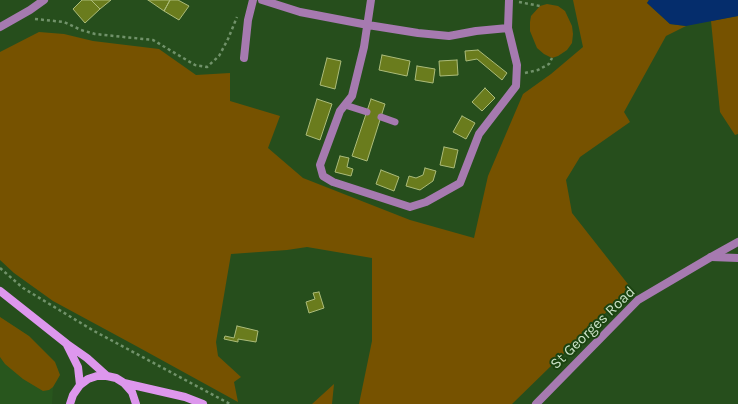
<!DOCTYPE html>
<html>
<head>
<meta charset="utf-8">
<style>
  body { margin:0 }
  canvas { display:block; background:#264e1c }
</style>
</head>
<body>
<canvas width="738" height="404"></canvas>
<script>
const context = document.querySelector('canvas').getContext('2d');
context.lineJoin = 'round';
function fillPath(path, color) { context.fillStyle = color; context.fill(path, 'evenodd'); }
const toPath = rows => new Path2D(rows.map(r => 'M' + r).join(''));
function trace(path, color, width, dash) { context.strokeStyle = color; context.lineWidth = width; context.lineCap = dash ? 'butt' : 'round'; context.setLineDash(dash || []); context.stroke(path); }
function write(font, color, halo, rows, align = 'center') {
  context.font = font + ' Karla,sans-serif'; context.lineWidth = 4; context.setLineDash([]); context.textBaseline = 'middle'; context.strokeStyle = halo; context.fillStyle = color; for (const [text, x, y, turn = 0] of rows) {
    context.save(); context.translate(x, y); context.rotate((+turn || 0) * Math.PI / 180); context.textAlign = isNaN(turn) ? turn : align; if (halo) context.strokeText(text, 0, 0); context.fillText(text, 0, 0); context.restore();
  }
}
fillPath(toPath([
  [0,317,29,336,55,362,60,375,53,387,52,404,0,404]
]), '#28561d');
fillPath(toPath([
  [573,0,649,0,647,3,646,2,670,24,686,26,666,36,624,112,630,122,580,157,566,180,572,213,631,288,512,404,359,404,372,341,372,258,307,247,287,250,231,254,216,342,218,356,241,377,234,382,238,402,138,347,53,301,14,273,0,260,0,52,39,32,64,34,93,41,159,49,196,75,230,73,230,101,280,116,268,148,303,178,410,220,474,238,488,176,523,94,551,74,583,47],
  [547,4,558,6,565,11,572,26,573,34,572,43,567,50,558,56,552,58,544,54,537,48,530,31,530,22,531,16,540,6],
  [738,16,738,134,735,135,720,112,711,21],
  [0,317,29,336,55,362,60,375,53,387,49,390,43,391,23,379,5,364,0,357],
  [334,384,332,404,312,404]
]), '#765200');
fillPath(toPath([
  [649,0,738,0,738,16,686,26,670,24,647,3]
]), '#052d6c');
const building = toPath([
  [82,0,91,0,100,9,85,23,73,9,82,0],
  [91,0,111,0,100,9,91,0],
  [148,0,170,0,164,11,148,0],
  [170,0,178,0,189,6,179,20,164,11,170,0],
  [478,50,507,73,502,80,477,59,466,61,465,51,478,50],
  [382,55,410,61,407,76,379,70,382,55],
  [327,58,341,61,335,89,320,85,327,58],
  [457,60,458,75,440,76,439,61,457,60],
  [417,66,435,69,433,83,415,80,417,66],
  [485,88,495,98,482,111,472,102,485,88],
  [317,99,332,104,320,140,306,135,317,99],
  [371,99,385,104,367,161,352,156,371,99],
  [462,116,475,123,466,139,453,132,462,116],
  [444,147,458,150,454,168,440,165,444,147],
  [340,156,349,158,347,167,353,169,351,176,335,172,340,156],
  [425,168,436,171,433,181,420,190,406,186,409,176,416,178,423,175,425,168],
  [381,170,399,177,394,191,376,184,381,170],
  [319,292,324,308,309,313,306,302,315,299,313,293,319,292],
  [237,326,258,331,256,342,238,339,238,342,224,339,225,336,234,338,237,326]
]);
fillPath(building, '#6a7c1d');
trace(building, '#abbb79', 1);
trace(toPath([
  [519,2,540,6],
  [35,19,64,22,81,30,95,34,153,40,195,65,207,67,219,56,228,39,237,17],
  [525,73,538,70,549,64,552,58],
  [0,268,23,288,94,331,230,404]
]), '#71926a', 2.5, [3, 3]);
trace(toPath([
  [345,105,367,112],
  [381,117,395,122]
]), '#a67ab0', 7);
trace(toPath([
  [262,0,300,12,368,25,418,33,449,36,476,31,508,28],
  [371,0,364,47,352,96,340,111,320,165,323,176,333,182,410,207,426,202,460,183,479,134,516,86,517,65,508,28,509,0],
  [0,27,30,10,44,0],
  [244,58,248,20,253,0],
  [711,257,738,258]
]), '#a67ab0', 8);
trace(toPath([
  [536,404,638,300,711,257,738,242]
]), '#a67ab0', 8);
trace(toPath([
  [0,291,67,344,87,358,107,376],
  [67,345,78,367,80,385],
  [124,383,185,397,203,404],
  [70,404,73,395,80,385,88,379,97,376,107,376,116,378,124,383,132,392,136,404]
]), '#dd97ed', 8);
write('15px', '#cce3c7', '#1b4310', [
  ["St Georges Road",593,328,-44]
]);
</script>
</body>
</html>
